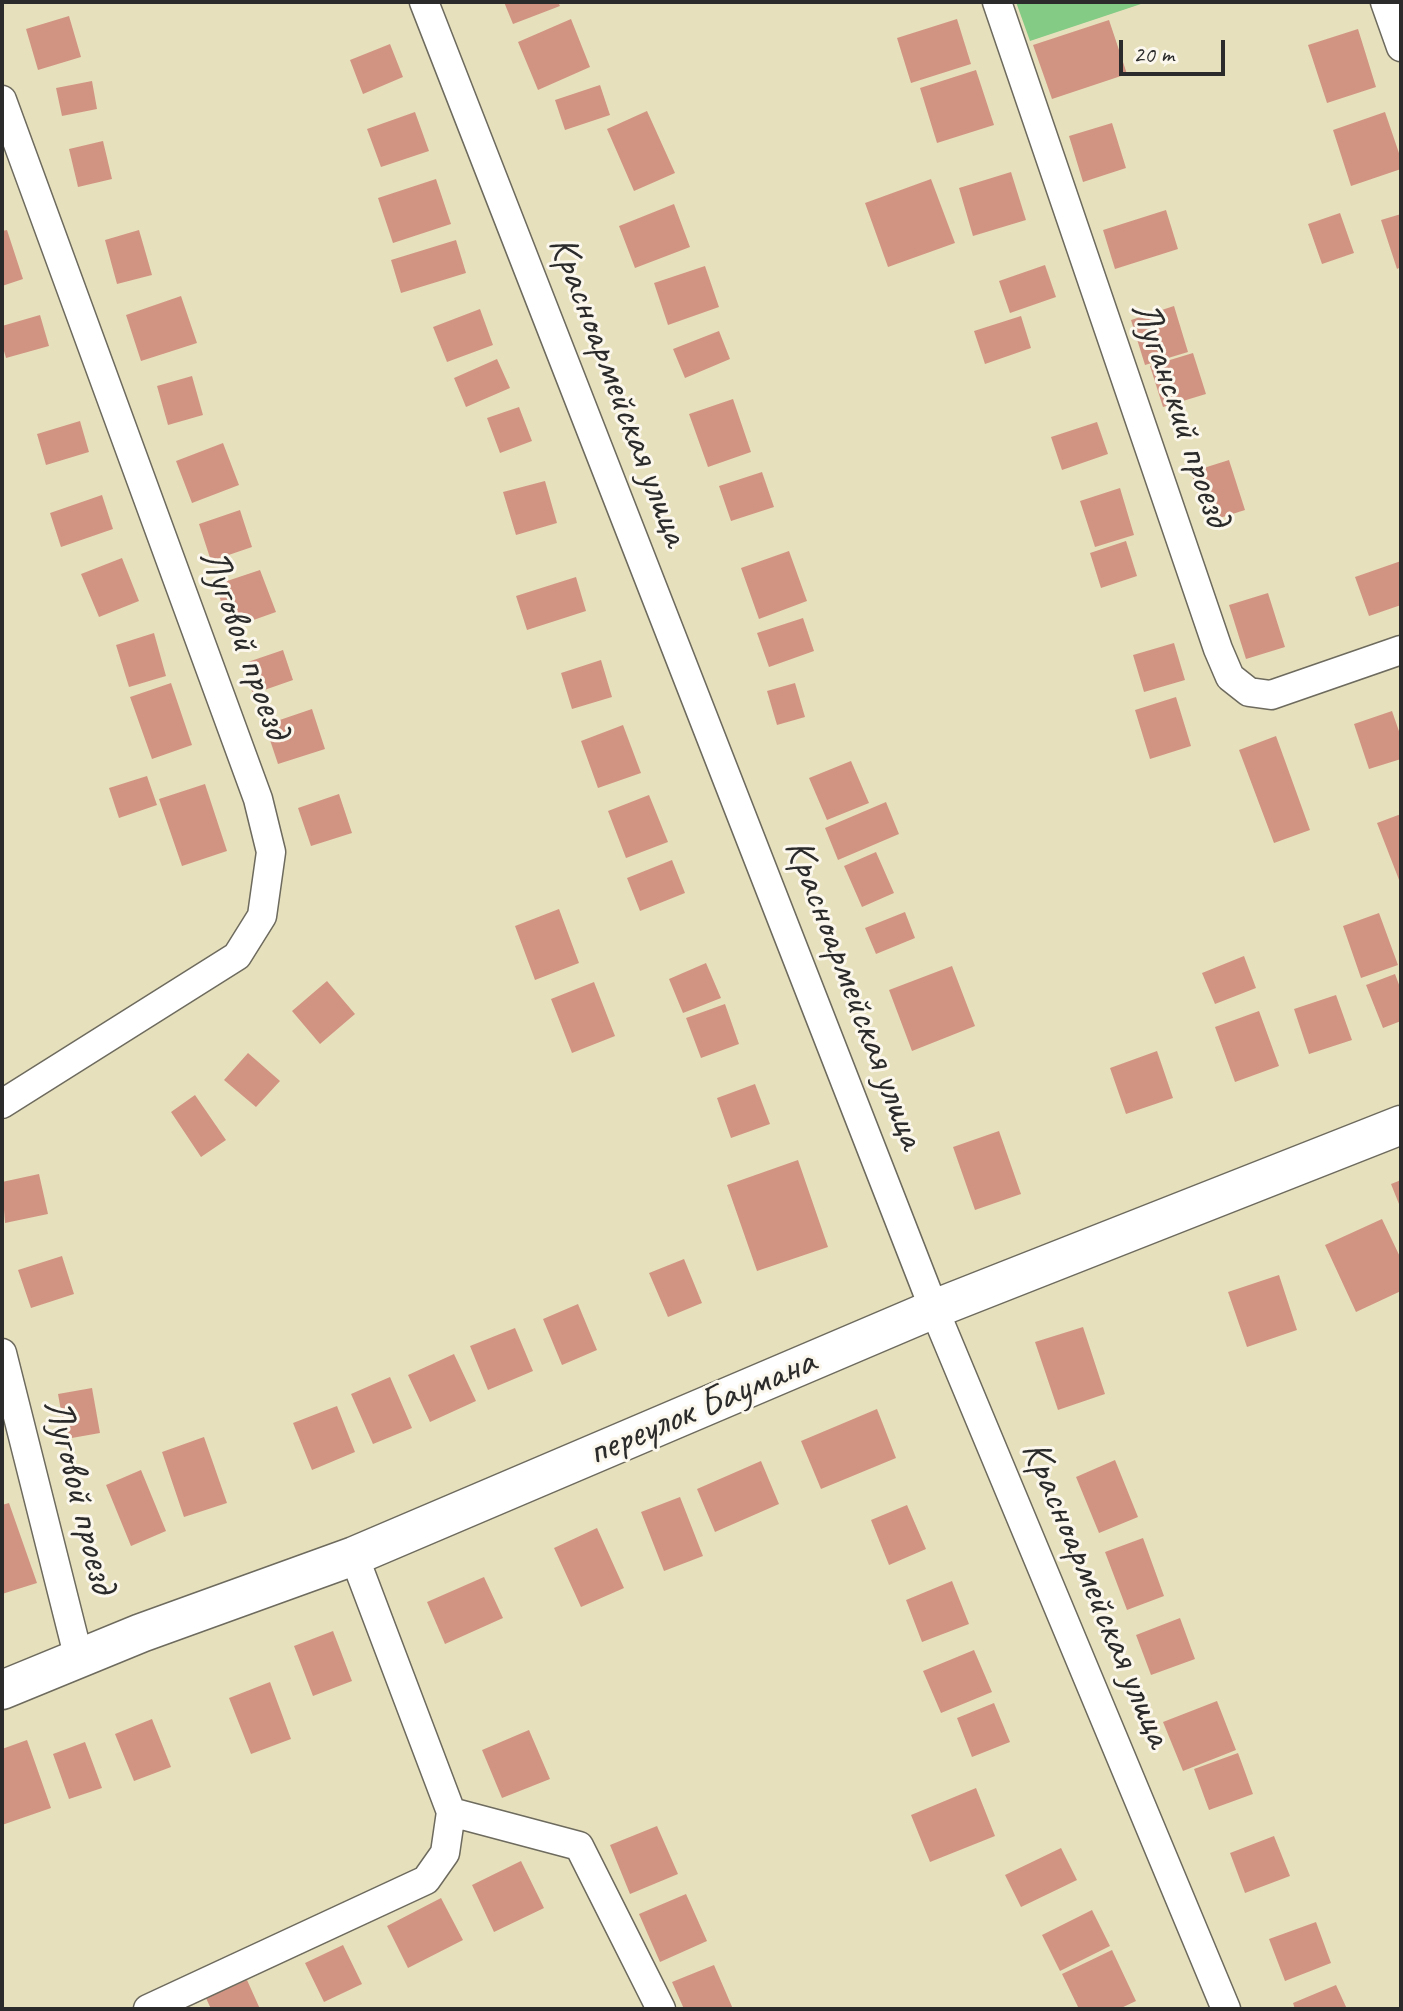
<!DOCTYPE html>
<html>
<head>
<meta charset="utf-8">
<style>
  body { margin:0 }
  #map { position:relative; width:1403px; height:2011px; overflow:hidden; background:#e7e0bd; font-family:Caveat,sans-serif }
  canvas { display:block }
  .frame { position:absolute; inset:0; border:4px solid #2b2b2b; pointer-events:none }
  .scale { position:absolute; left:1119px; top:40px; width:106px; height:36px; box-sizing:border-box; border:4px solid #2b2b2b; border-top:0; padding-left:10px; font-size:24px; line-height:28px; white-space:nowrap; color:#2b2b2b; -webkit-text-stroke:6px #fbf7ec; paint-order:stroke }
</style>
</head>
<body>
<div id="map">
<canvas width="1403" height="2011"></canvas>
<div class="frame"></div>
<div class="scale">20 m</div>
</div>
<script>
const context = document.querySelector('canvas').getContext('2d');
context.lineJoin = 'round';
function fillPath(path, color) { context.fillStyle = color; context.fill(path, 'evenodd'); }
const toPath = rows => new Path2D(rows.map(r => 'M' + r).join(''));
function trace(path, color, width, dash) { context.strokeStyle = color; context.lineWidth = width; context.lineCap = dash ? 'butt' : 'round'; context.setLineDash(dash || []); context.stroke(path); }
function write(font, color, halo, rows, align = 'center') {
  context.font = font + ' Caveat,sans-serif'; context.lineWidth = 6; context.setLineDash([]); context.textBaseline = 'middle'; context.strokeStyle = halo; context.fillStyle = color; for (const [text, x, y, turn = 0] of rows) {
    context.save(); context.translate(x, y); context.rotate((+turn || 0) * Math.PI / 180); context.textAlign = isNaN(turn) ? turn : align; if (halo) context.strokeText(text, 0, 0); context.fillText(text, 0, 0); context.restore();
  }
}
fillPath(toPath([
  [1016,2,1147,2,1030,41]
]), '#84cb85');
fillPath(toPath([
  [504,2,558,2,560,6,513,24],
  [69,16,81,57,38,70,26,29],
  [571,19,590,67,538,90,518,42],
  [957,19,971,64,911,83,897,38],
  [1109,20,1127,74,1052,99,1033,45],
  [1358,29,1376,87,1327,103,1308,45],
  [390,44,403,77,363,94,350,60],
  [976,70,994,125,937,143,920,88],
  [92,81,97,109,62,116,56,88],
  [600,85,610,115,565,130,555,100],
  [647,111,675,173,634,191,607,129],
  [415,112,429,151,381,167,367,129],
  [1385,112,1401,159,1401,169,1351,186,1333,130],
  [1112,123,1126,168,1083,182,1069,136],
  [103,141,112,179,78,187,69,149],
  [1011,172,1026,220,973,236,959,188],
  [436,179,451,224,393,243,378,198],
  [931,179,955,243,888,267,865,203],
  [674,204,690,247,635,268,619,226],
  [1166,210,1178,249,1115,269,1103,230],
  [1340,213,1354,253,1322,264,1308,224],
  [1401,214,1401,267,1397,269,1381,220],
  [7,230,23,279,2,286,2,231],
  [139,230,152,275,117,284,105,240],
  [456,240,466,273,401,293,391,260],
  [1045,265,1056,297,1010,313,999,281],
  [705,266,719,307,668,325,654,283],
  [181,296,197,343,141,361,126,315],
  [1174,306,1188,352,1145,365,1131,320],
  [480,309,493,345,447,362,433,327],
  [40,315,49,346,6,358,2,344,2,326],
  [1021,316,1031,348,985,364,974,331],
  [719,331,730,359,685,378,673,349],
  [1193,353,1206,394,1163,407,1150,366],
  [497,359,510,388,466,407,454,378],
  [192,376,203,415,168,425,157,386],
  [733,399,751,452,708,467,689,414],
  [519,407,532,441,500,453,487,418],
  [80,421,89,452,46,465,37,434],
  [1097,422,1108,454,1062,470,1051,437],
  [223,443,239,485,192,503,176,461],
  [1229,460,1245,510,1207,522,1191,472],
  [762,472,774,507,731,521,719,486],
  [545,481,557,523,516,535,503,492],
  [1120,488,1134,535,1095,547,1080,501],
  [102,495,113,529,61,547,50,513],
  [240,510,252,547,211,561,199,524],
  [1126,541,1137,576,1101,588,1090,553],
  [789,551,807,601,759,619,741,568],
  [122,558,139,601,99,617,81,574],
  [1401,561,1401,605,1369,616,1355,577],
  [260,570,276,612,231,628,215,585],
  [576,577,586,611,527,630,516,596],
  [1268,593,1285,647,1246,659,1229,605],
  [803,618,814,651,769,667,757,633],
  [154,633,166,676,129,687,116,645],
  [1174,643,1185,680,1144,692,1133,655],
  [283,650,293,680,253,694,242,664],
  [601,660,612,697,572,709,561,673],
  [171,683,192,745,152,759,130,697],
  [795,683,805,717,777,725,767,691],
  [1176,697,1191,746,1150,759,1135,710],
  [312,709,325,749,278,764,265,725],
  [1392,711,1401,737,1401,759,1369,769,1354,724],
  [623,725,641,773,598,788,581,741],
  [1276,736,1310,830,1274,843,1239,750],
  [851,761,869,803,827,820,809,778],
  [147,776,157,805,119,818,109,788],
  [205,784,227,851,182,866,159,799],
  [339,794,352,833,311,846,298,808],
  [649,795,668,842,626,858,608,811],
  [886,802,899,834,838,860,825,828],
  [1401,814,1401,885,1377,823],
  [876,852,894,893,862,907,844,866],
  [672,860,685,893,640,911,627,878],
  [559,909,579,963,535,980,515,926],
  [905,912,915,938,876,954,865,928],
  [1379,913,1398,965,1361,978,1343,926],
  [1244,956,1256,988,1215,1004,1202,973],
  [706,963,721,998,683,1013,669,979],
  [952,966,975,1026,912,1051,889,990],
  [1395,974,1401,990,1401,1021,1383,1028,1366,985],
  [327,981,355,1014,320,1044,292,1011],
  [594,982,615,1036,572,1053,551,999],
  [1336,995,1352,1040,1309,1054,1294,1009],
  [725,1004,739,1044,701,1058,686,1018],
  [1259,1011,1279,1066,1235,1082,1215,1027],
  [1157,1051,1173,1098,1126,1114,1110,1068],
  [248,1053,280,1081,256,1107,224,1080],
  [755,1084,770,1124,731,1138,717,1098],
  [195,1095,226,1140,201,1157,171,1112],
  [999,1131,1021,1194,975,1210,953,1147],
  [798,1160,828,1247,757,1271,727,1185],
  [39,1174,48,1214,5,1223,2,1182],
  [1401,1180,1401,1209,1391,1184],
  [1382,1219,1401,1259,1401,1291,1356,1312,1325,1245],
  [62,1256,74,1294,31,1308,18,1270],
  [684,1259,702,1303,668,1317,649,1273],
  [1279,1275,1297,1330,1247,1347,1228,1292],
  [578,1304,597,1350,562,1365,543,1319],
  [1083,1327,1105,1394,1058,1410,1035,1342],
  [515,1328,533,1371,488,1390,470,1346],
  [454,1354,476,1401,430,1422,408,1375],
  [390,1377,412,1428,373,1444,351,1394],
  [92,1388,100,1433,66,1439,58,1394],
  [337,1406,355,1452,312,1470,293,1423],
  [877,1409,896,1458,821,1489,801,1441],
  [204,1437,227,1503,184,1517,162,1452],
  [1115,1460,1138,1517,1099,1533,1076,1477],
  [761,1461,779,1504,715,1532,697,1489],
  [141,1470,166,1531,131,1546,106,1485],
  [680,1497,703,1556,664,1571,641,1512],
  [9,1503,37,1583,2,1594,2,1505],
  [907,1505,926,1549,889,1565,871,1520],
  [597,1528,624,1588,581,1607,554,1548],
  [1143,1538,1164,1596,1127,1610,1105,1552],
  [484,1577,503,1618,445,1644,427,1602],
  [952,1581,969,1624,922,1642,906,1600],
  [1180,1618,1195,1659,1151,1675,1136,1635],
  [333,1631,352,1681,313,1696,294,1646],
  [974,1650,992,1692,941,1713,923,1671],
  [270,1682,291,1739,251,1754,229,1698],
  [1217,1701,1236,1750,1183,1771,1163,1722],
  [994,1703,1010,1742,972,1757,957,1718],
  [152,1719,171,1767,134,1781,115,1734],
  [529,1730,550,1779,502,1798,482,1750],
  [27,1740,51,1808,2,1825,2,1749],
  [85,1742,102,1788,69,1799,53,1754],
  [1238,1753,1253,1794,1209,1810,1194,1769],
  [976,1788,995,1836,930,1862,911,1815],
  [657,1826,678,1874,630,1894,610,1845],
  [1274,1836,1290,1876,1245,1893,1230,1853],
  [1061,1848,1077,1880,1021,1907,1005,1875],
  [521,1861,544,1908,494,1932,472,1885],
  [686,1894,707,1941,660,1962,639,1914],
  [441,1898,463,1940,408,1968,387,1926],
  [1092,1910,1110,1946,1060,1971,1042,1935],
  [1316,1922,1331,1963,1285,1981,1269,1939],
  [343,1945,362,1984,324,2002,305,1963],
  [1112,1950,1136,2001,1119,2009,1079,2009,1062,1974],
  [714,1965,733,2009,684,2009,672,1982],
  [247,1980,260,2009,211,2009,206,1998],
  [1336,1985,1347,2009,1295,2009,1293,2003]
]), '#d19483');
const street = toPath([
  [424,2,934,1309,1226,2009],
  [997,2,1218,649,1230,677,1249,692,1271,695,1401,650],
  [1385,2,1401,47],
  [2,100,258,799,271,852,262,916,237,956,2,1104],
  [2,1353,79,1659],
  [354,1556,451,1812,579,1846,661,2009],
  [148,2009,426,1880,445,1853,451,1812]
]);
const secondary = toPath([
  [2,1690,141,1633,354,1556,934,1309,1401,1125]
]);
trace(street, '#6d6a5e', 31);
trace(secondary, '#6d6a5e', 41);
trace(street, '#fff', 28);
trace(secondary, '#fff', 38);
write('40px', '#2b2b2b', '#fbf7ec', [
  ["Красноармейская улица",618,391,69],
  ["Луганский проезд",1180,414,71],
  ["Луговой проезд",244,644,70],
  ["Красноармейская улица",854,994,69],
  ["переулок Баумана",702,1408,-23],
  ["Луговой проезд",79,1496,76],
  ["Красноармейская улица",1096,1594,67]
]);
</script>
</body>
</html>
